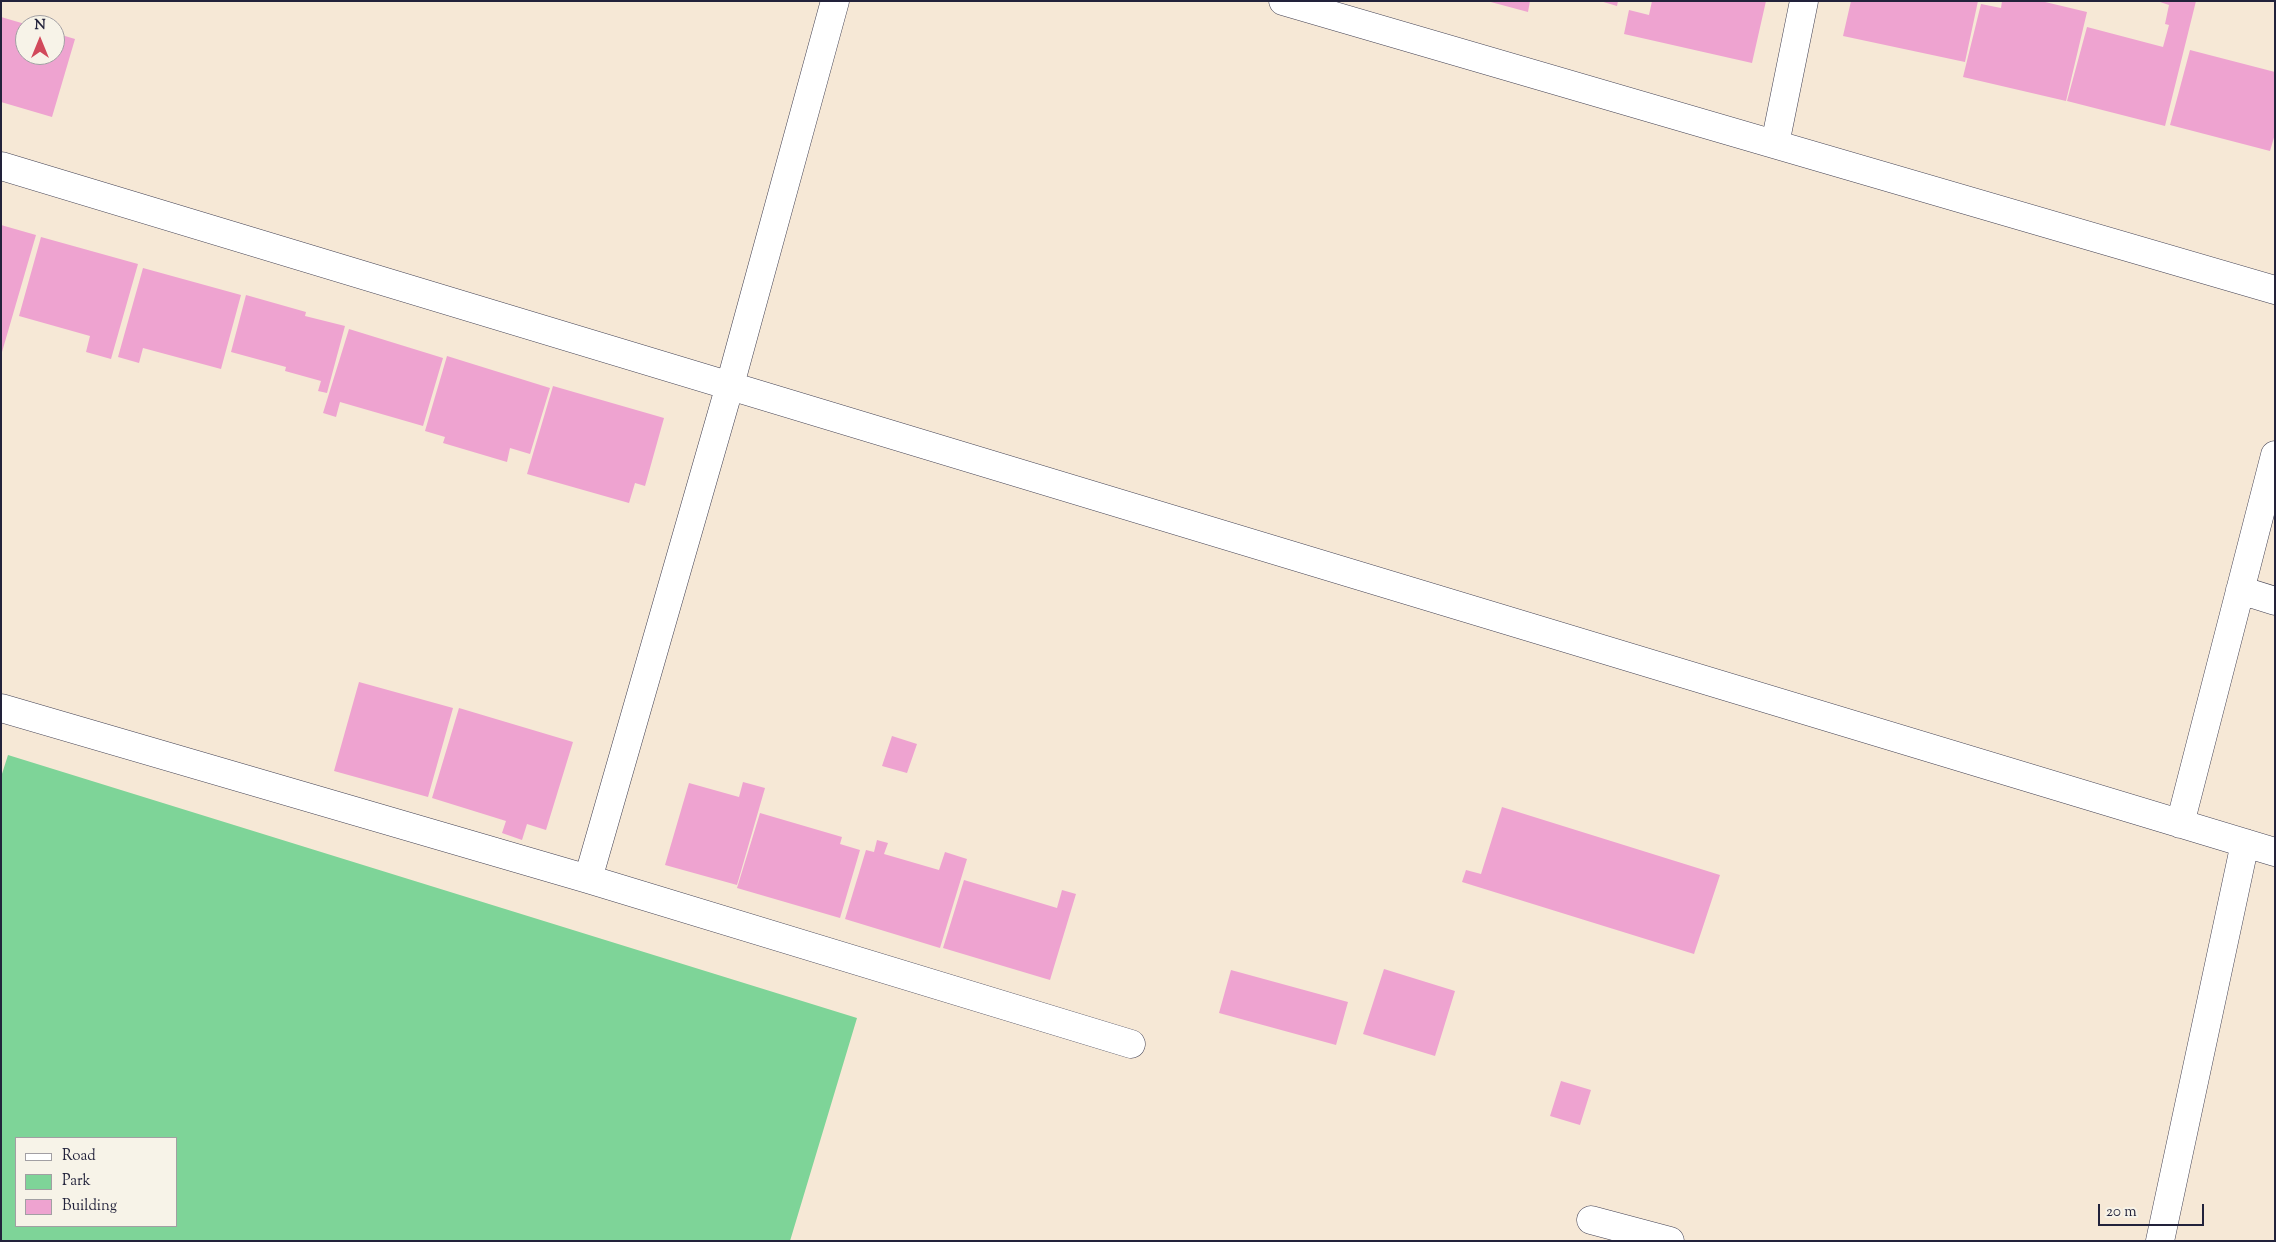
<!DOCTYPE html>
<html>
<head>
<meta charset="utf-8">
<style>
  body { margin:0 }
  #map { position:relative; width:2276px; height:1242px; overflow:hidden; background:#f6e8d6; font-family:"Sorts Mill Goudy",serif }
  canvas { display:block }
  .frame { position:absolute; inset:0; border:2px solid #22223b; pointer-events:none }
  .legend { position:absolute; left:15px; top:1137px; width:162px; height:90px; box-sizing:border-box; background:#f7f3e8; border:1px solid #a29fa3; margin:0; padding:6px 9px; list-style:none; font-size:15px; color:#22223b }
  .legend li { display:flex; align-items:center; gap:10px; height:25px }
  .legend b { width:25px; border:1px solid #a29fa3 }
  .north { position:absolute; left:15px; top:15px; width:50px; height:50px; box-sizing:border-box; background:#f7f3e8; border:1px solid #a29fa3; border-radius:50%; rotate:0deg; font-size:14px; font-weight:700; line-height:20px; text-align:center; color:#22223b }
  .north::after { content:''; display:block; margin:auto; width:18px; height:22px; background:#d1495b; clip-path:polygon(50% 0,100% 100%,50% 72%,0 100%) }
  .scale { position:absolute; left:2098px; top:1204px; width:106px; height:22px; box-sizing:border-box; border:2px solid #22223b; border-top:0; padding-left:6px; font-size:15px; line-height:18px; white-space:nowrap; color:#22223b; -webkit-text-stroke:4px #f7f3e8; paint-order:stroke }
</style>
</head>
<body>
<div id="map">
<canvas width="2276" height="1242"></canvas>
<div class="frame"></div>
<ul class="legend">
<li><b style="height:6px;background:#fff"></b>Road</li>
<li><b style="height:14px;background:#7ed498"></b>Park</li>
<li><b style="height:14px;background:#eea3d0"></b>Building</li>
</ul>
<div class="north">N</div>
<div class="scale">20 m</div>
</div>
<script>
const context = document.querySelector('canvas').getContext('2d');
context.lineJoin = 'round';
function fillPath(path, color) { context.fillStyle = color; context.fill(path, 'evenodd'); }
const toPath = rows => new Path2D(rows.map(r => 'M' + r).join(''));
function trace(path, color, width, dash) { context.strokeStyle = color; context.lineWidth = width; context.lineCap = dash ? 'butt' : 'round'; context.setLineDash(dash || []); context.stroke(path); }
fillPath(toPath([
  [8,755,857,1018,790,1241,1,1241,1,777],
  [16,1138,176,1138,176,1226,16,1226]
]), '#7ed498');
fillPath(toPath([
  [1487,1,1530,1,1528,12],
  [1600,1,1618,1,1617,6],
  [1652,1,1766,1,1752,63,1624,34,1629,10,1649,15],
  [1851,1,1978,1,1965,62,1843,36],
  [2002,1,2041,1,2087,12,2066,101,1963,77,1981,4,2001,8],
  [2157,1,2196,1,2165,126,2067,101,2087,27,2163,47,2169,25,2165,24,2169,5],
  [1,17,25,24,25,55,55,55,55,33,75,39,52,117,1,102],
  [2190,50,2275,72,2275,134,2270,151,2170,125],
  [1,225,36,235,2,352,1,352],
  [41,237,138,264,111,359,86,352,90,336,19,316],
  [143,268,241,295,221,369,143,348,139,363,118,357],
  [246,295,306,312,305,316,345,326,327,393,318,391,321,381,285,371,286,367,231,352],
  [349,329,443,358,423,426,340,402,336,417,323,413],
  [447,356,550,388,530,454,510,448,507,462,443,443,445,437,425,431],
  [553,386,664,418,645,486,635,483,629,503,527,474],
  [359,682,453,708,428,797,334,771],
  [459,708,573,742,546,830,527,824,522,840,502,833,506,821,432,798],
  [892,736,917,744,907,773,882,766],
  [743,782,765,788,737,885,665,865,689,783,739,797],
  [1502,807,1720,875,1694,954,1462,882,1466,870,1481,874],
  [760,813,842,837,840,844,860,850,840,918,737,888],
  [877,840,888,843,884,854,939,870,945,852,967,859,940,948,845,919,866,850,874,852],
  [964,880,1057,908,1062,890,1076,894,1050,980,943,948],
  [1384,969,1455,991,1435,1056,1363,1034],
  [1231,970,1348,1002,1336,1045,1219,1013],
  [1561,1081,1591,1090,1580,1125,1550,1116]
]), '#eea3d0');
const minor = toPath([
  [1283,1,2275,290],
  [1775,144,1804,1],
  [1,166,2275,852],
  [2240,590,2275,601],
  [1,708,588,879,1131,1044],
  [2180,824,2275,455],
  [588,879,730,385,835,1],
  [1591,1220,1670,1241],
  [2160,1241,2245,843]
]);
trace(minor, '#424052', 29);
trace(minor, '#fff', 28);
</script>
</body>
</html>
